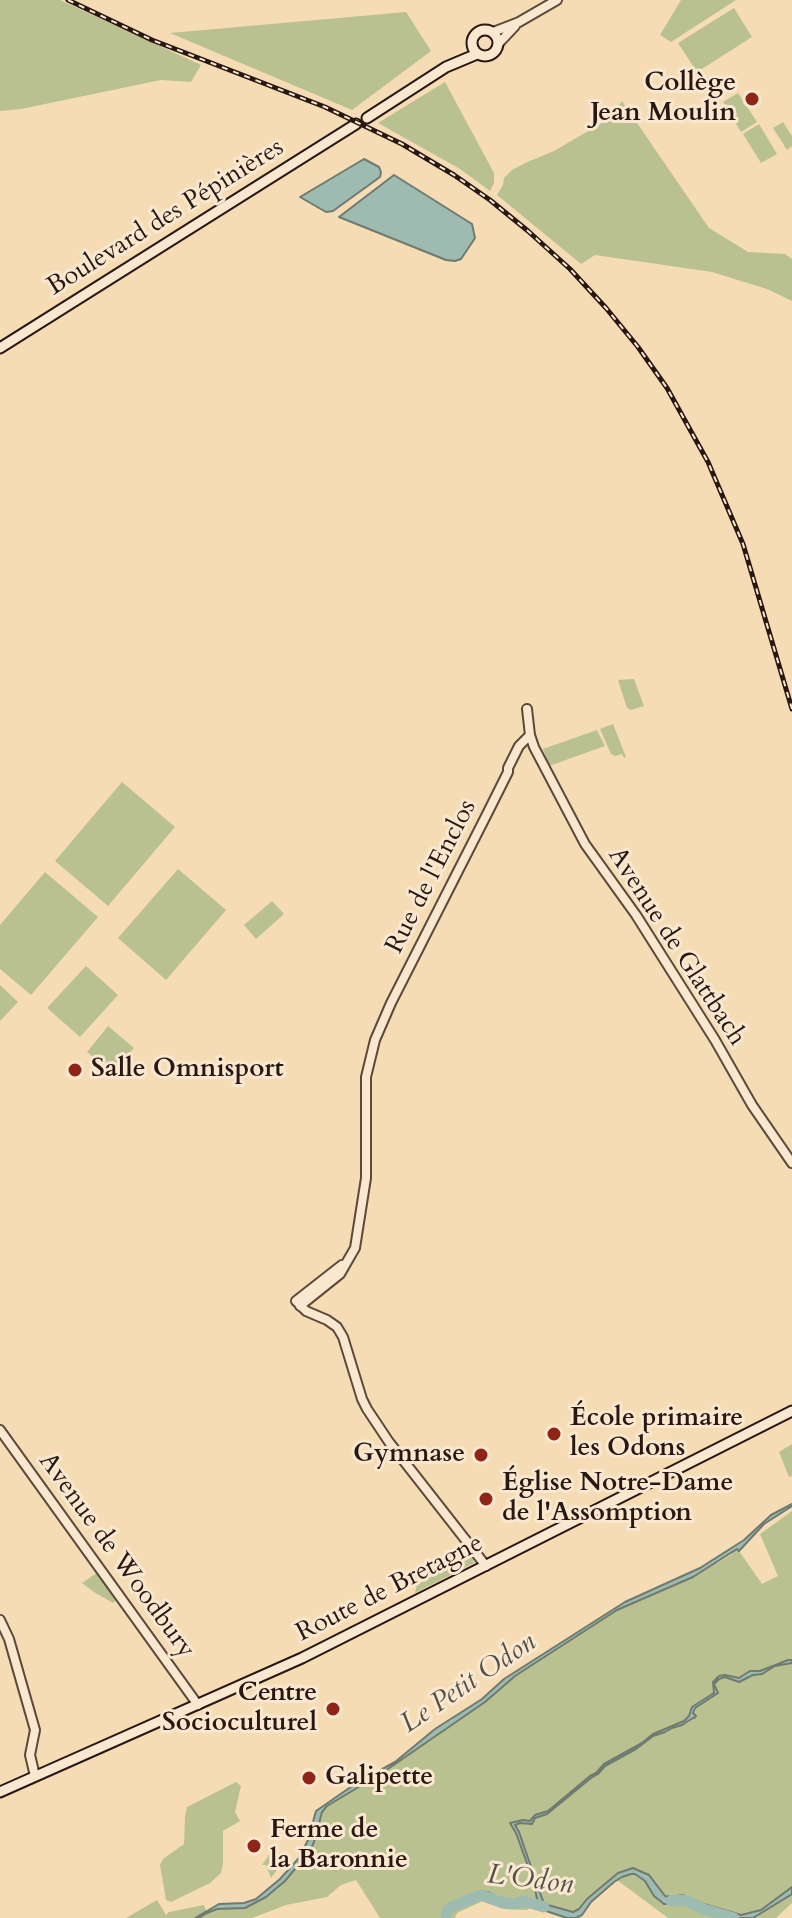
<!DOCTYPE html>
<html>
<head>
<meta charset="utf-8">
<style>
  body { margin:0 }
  canvas { display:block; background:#f6dcb5 }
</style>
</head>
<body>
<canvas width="792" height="1918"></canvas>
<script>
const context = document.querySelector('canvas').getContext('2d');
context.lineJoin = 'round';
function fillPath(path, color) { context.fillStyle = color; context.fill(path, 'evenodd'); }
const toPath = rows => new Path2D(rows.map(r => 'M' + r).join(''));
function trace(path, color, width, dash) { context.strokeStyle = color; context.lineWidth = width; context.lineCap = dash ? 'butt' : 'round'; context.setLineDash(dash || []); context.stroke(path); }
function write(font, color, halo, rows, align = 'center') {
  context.font = font + ' Cardo,serif'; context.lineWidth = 6; context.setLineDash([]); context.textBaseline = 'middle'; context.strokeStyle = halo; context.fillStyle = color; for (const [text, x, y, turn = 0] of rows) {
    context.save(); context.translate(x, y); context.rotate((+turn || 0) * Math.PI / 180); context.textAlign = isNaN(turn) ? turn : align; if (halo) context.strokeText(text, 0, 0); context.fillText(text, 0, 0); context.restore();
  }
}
fillPath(toPath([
  [0,0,60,0,201,65,191,82,161,80,21,109,0,111],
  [681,0,736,0,671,42,660,35],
  [734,8,752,37,697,72,678,43],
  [406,12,431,51,352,110,170,33],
  [445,82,494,173,494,183,490,191,460,169,378,123],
  [738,93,757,122,741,132,723,102],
  [622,101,709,228,748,252,785,254,792,259,792,301,767,289,712,272,595,255,581,264,497,195,503,185,504,178,512,170,525,163,554,151,607,120],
  [783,122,792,136,792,146,787,150,773,128],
  [759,124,777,154,761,163,743,134],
  [634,679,644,706,631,710,627,708,618,680],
  [613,724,626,757,624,758,622,754,615,756,611,754,600,729],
  [597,730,605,746,549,766,543,749],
  [122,782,175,827,108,906,55,861],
  [178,869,226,910,166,980,118,938],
  [45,872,98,917,31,995,0,969,0,925],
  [272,901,284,914,256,939,244,925],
  [86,966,118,995,80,1037,47,1008],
  [0,985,18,1002,0,1021],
  [108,1026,134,1048,112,1073,87,1052],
  [792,1444,792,1476,789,1477,779,1452],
  [792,1511,792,1660,777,1663,760,1671,750,1671,739,1678,725,1675,719,1676,713,1685,714,1693,692,1707,689,1716,684,1721,653,1734,642,1743,604,1764,596,1773,590,1776,548,1811,535,1815,530,1821,523,1820,512,1822,511,1825,517,1835,538,1899,538,1903,533,1906,527,1910,505,1909,485,1900,457,1913,455,1918,380,1918,356,1880,341,1885,327,1897,286,1905,252,1918,126,1918,157,1900,166,1915,169,1912,204,1905,207,1913,217,1909,240,1908,260,1900,285,1881,310,1851,314,1842,322,1812,327,1806,382,1773,485,1702,515,1676,617,1610,693,1577,731,1555,737,1548,762,1584,778,1576,760,1534],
  [470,1557,472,1557,474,1563,415,1593,417,1584],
  [98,1572,117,1599,113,1603,94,1592,82,1583],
  [792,1663,792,1887,761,1910,741,1915,704,1904,683,1895,672,1897,665,1896,661,1893,649,1875,633,1868,622,1871,612,1878,587,1899,576,1912,544,1904,519,1832,515,1825,516,1824,533,1822,535,1818,547,1814,591,1778,599,1774,605,1766,636,1749,653,1736,689,1722,695,1708,718,1693,714,1684,719,1679,725,1677,739,1682,753,1675,762,1674,775,1666],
  [236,1782,241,1786,235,1812,240,1821,223,1831,223,1864,221,1873,210,1883,171,1902,166,1900,160,1865,163,1859,184,1844,185,1816,187,1807],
  [273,1849,286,1858,271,1878,266,1865,262,1865],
  [630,1875,635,1875,645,1882,653,1896,661,1903,668,1906,685,1902,709,1913,728,1918,668,1918,617,1880],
  [792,1895,792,1903,776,1918,755,1918]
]), '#bac190');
const water = toPath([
  [364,159,379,167,381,172,380,177,333,211,326,212,300,197,364,159],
  [394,175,472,224,475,238,461,259,455,261,446,260,339,217,394,175],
  [792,1504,792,1506,764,1524,739,1551,737,1549,693,1577,617,1610,515,1676,485,1702,382,1773,327,1806,322,1812,314,1842,310,1851,285,1881,266,1897,245,1908,217,1909,207,1913,199,1918,195,1918,219,1904,244,1903,256,1899,280,1879,299,1858,308,1840,316,1811,355,1784,395,1762,435,1729,482,1699,504,1679,625,1602,700,1568,744,1540,771,1515,792,1504],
  [788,1660,792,1660,792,1663,775,1666,762,1674,753,1675,739,1682,725,1677,719,1679,714,1684,718,1693,695,1708,693,1713,696,1716,694,1718,693,1718,682,1725,672,1728,665,1732,653,1736,636,1749,605,1766,598,1774,591,1778,547,1814,535,1818,532,1824,520,1823,515,1825,519,1832,544,1904,573,1912,579,1909,587,1899,618,1873,633,1868,649,1875,665,1896,671,1897,683,1895,704,1904,741,1915,761,1910,792,1887,792,1894,753,1918,731,1918,703,1910,688,1901,682,1900,669,1904,664,1904,654,1896,645,1881,635,1874,631,1874,622,1877,614,1882,591,1902,582,1915,576,1918,567,1918,552,1913,532,1906,529,1902,517,1906,501,1904,491,1896,460,1904,452,1909,449,1918,447,1918,449,1908,453,1905,478,1894,488,1892,506,1902,514,1903,528,1900,538,1903,532,1877,516,1833,510,1823,523,1820,530,1821,535,1815,548,1811,590,1776,596,1773,604,1764,642,1743,653,1734,684,1721,689,1716,692,1707,714,1693,713,1682,719,1676,725,1675,739,1678,750,1671,760,1671,788,1660]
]);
fillPath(water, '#9dbbb0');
trace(water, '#6f7a70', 2);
trace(toPath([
  [671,1901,685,1900,704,1909,734,1918],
  [446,1918,447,1911,451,1907,481,1895,503,1903,515,1904,524,1901,544,1907]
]), '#9dbbb0', 11);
const tertiary = toPath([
  [493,32,519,22,557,0],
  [499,43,515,26],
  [527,709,530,735,534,747,585,844,636,915,715,1040,752,1105,792,1163],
  [342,1265,296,1301,306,1311,327,1320,337,1327,343,1337,362,1399,367,1409,389,1442,486,1566],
  [300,1306,340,1274,355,1248,366,1178,366,1077,375,1040,391,1003,487,814,508,772,508,768,519,746,530,735],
  [0,1430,198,1705],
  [0,1620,9,1639,35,1730,30,1755,35,1776]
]);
const secondary = toPath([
  '472 43a13 13 0 1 1 26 0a13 13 0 1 1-26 0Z',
  [367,118,446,67,477,54],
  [0,348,356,124],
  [0,1792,302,1658,792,1411]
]);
trace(tertiary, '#5c493a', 12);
trace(secondary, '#291811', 13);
trace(tertiary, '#f9e8cf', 8);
trace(secondary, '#f9e8cf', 9);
const rail = toPath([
  [68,0,152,40,325,107,402,144,454,175,490,200,528,231,570,269,606,308,638,347,667,388,708,462,743,544,792,709]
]);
trace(rail, '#291811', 5);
trace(rail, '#f9e8cf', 2, [6]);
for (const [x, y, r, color] of [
  [752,99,8,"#8f2418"],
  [75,1070,8,"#8f2418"],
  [554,1434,8,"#8f2418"],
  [481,1455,8,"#8f2418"],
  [486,1499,8,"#8f2418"],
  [333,1709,8,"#8f2418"],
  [309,1778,8,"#8f2418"],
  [254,1846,8,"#8f2418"]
]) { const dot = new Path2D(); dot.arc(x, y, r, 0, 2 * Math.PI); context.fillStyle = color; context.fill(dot); trace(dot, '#f9e8cf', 3); }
write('bold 26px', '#291811', '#f9e8cf', [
  ["Collège",736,84,"right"],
  ["Jean Moulin",736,114,"right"],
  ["Salle Omnisport",91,1070],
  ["École primaire",570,1419],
  ["les Odons",570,1449],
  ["Gymnase",465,1455,"right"],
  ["Église Notre-Dame",502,1484],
  ["de l'Assomption",502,1514],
  ["Centre",317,1694,"right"],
  ["Socioculturel",317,1724,"right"],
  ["Galipette",325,1778],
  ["Ferme de",270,1831],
  ["la Baronnie",270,1861]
], 'left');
write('26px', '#291811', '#f9e8cf', [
  ["Boulevard des Pépinières",166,218,-32],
  ["Rue de l'Enclos",432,877,-63],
  ["Avenue de Glattbach",676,947,57],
  ["Avenue de Woodbury",116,1556,54],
  ["Route de Bretagne",390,1589,-27]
]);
write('italic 28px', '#525149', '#f9e8cf', [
  ["Le Petit Odon",469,1684,-34],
  ["L'Odon",530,1881,7]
]);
</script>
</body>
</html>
